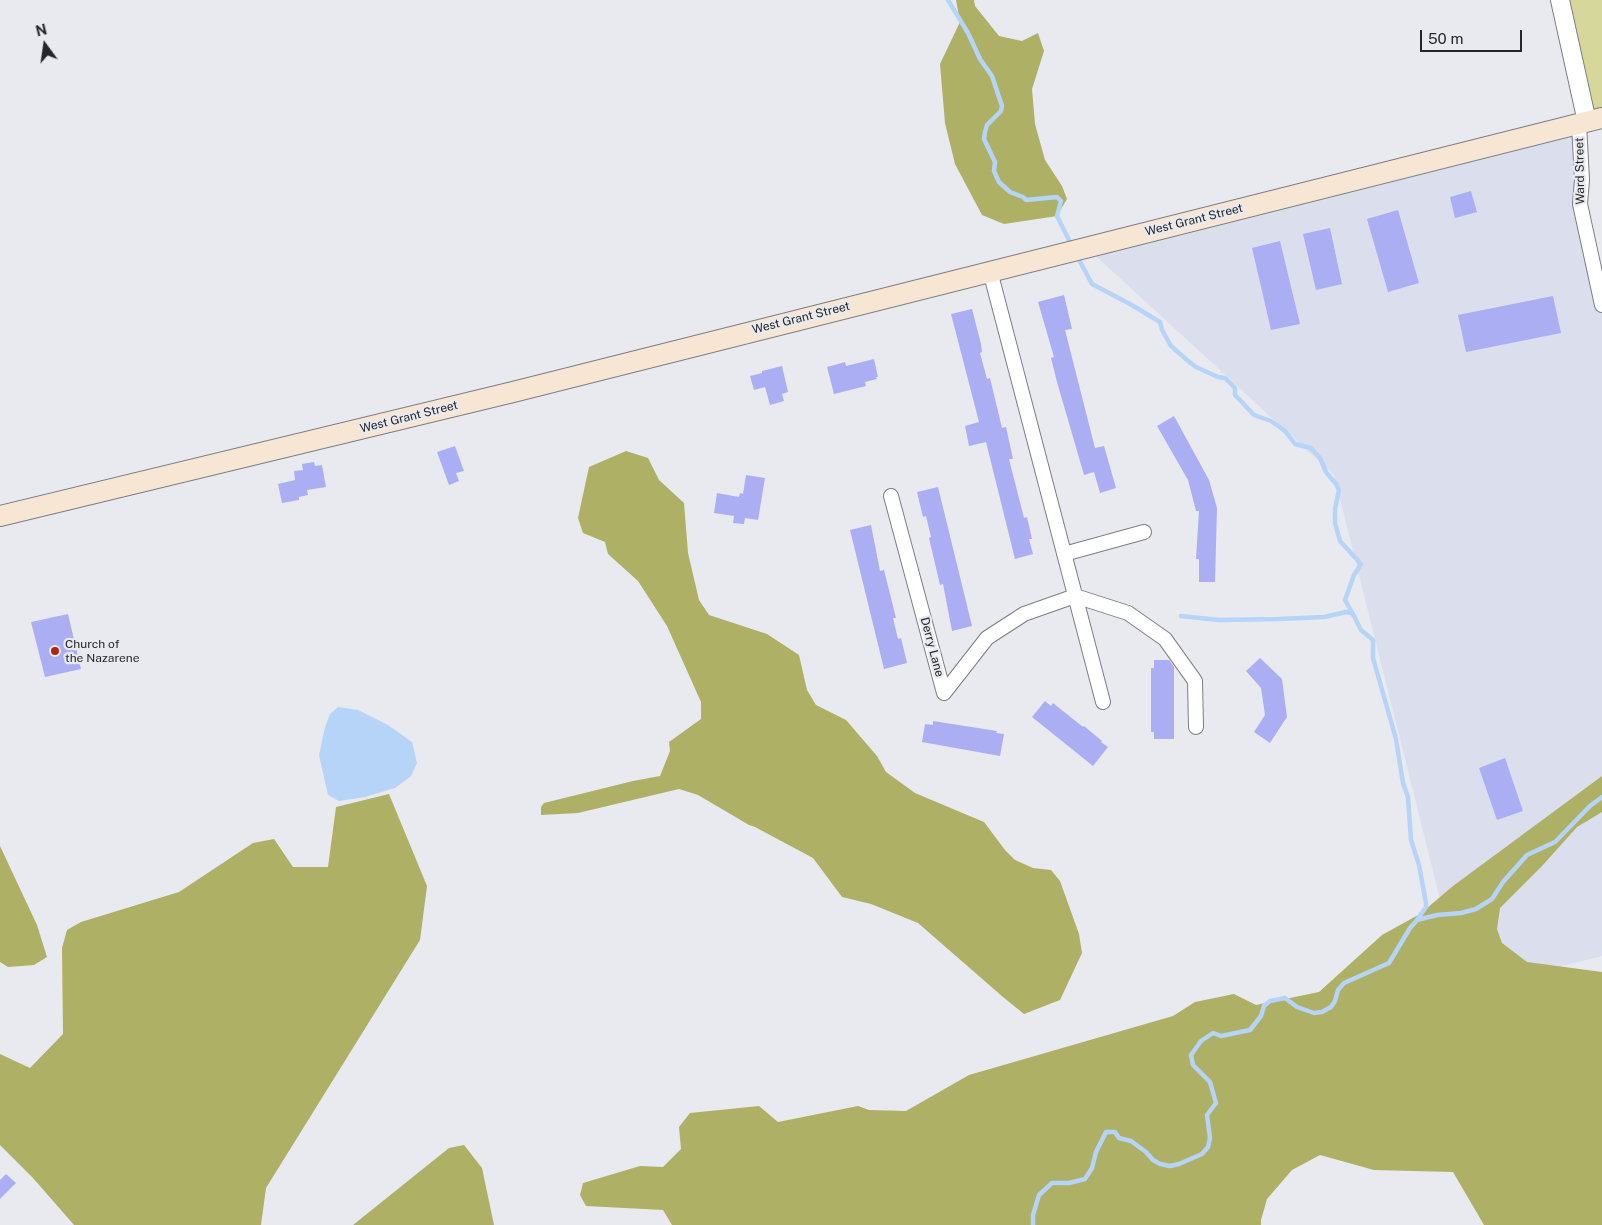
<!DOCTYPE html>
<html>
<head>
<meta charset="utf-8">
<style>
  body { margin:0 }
  #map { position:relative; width:1602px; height:1225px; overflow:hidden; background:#e8eaf0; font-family:"Public Sans",sans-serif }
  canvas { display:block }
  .north { position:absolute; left:20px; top:20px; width:50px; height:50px; -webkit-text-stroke:4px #e8eaf0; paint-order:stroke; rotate:346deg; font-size:14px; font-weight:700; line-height:20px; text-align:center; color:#262629 }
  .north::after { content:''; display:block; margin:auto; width:18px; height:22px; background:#262629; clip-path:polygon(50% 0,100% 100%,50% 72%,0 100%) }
  .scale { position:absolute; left:1420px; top:30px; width:102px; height:22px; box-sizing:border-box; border:2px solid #262629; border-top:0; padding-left:6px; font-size:15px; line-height:18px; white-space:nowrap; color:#262629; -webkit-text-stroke:4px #e8eaf0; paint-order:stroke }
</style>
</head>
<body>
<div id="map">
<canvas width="1602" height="1225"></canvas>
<div class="north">N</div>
<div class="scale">50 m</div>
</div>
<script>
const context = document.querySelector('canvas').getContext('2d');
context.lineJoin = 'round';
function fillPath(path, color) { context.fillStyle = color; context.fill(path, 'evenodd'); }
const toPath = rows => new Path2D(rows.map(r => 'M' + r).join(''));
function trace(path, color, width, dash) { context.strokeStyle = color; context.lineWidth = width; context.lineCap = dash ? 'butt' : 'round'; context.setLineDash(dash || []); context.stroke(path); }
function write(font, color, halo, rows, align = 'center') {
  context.font = font + ' "Public Sans",sans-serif'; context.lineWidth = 4.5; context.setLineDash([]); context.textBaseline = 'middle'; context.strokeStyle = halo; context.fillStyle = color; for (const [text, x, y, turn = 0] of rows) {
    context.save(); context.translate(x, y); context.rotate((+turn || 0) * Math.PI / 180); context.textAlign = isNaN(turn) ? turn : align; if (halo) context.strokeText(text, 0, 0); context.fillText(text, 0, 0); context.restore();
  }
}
fillPath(toPath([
  [1579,124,1582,180,1602,305,1602,956,1463,991,1334,475,1086,247]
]), '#dbdeec');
fillPath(toPath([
  [1568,0,1602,0,1602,118,1587,122]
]), '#d5d89a');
fillPath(toPath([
  [956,0,974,0,975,6,999,36,1022,41,1038,33,1044,51,1032,89,1035,124,1045,160,1062,186,1067,199,1057,216,1004,224,982,215,955,164,945,123,940,64,960,22],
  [626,451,648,458,659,480,684,503,688,553,699,600,709,615,767,634,799,655,807,690,816,705,846,720,877,756,886,772,915,793,984,822,1005,850,1015,860,1033,868,1051,870,1060,881,1079,934,1082,953,1060,1000,1024,1014,1003,997,918,923,871,904,842,897,813,858,755,827,749,825,698,795,679,789,578,813,541,815,541,807,544,803,633,781,660,776,670,751,669,742,701,719,701,702,667,626,638,581,608,554,605,542,583,533,578,518,589,467],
  [1602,776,1602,812,1577,827,1542,866,1500,908,1497,929,1502,943,1527,962,1602,972,1602,1225,1484,1225,1453,1172,1374,1170,1320,1155,1292,1170,1267,1199,1261,1220,1261,1225,672,1225,663,1210,586,1206,580,1195,583,1183,640,1166,663,1167,681,1149,679,1127,690,1113,759,1106,778,1122,858,1106,869,1110,906,1111,969,1075,1173,1016,1195,1002,1234,994,1256,1005,1319,992,1382,935,1420,914,1453,886],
  [389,794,427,886,420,940,266,1188,261,1225,74,1225,33,1178,0,1145,0,1054,30,1068,63,1034,62,948,67,930,81,922,179,892,253,843,274,839,293,867,328,867,336,807],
  [0,846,37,925,47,957,34,965,8,967,0,962],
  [464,1145,482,1168,494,1225,353,1225,449,1148]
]), '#adb065');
fillPath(toPath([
  [338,707,358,710,388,725,412,742,417,763,411,776,395,788,365,797,339,801,328,795,319,755,325,727,330,714]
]), '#b6d4f7');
trace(toPath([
  [948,0,968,33,980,59,992,76,1002,106,1001,111,987,125,985,132,984,139,995,162,994,171,999,182,1010,192,1023,197,1026,200,1057,197,1061,201,1057,216,1072,246],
  [1077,256,1092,284,1130,304,1160,322,1162,330,1171,346,1187,360,1196,367,1218,377,1225,378,1235,388,1235,395,1238,398,1254,415,1271,421,1285,431,1295,444,1311,448,1320,458,1326,472,1336,484,1339,490,1335,509,1335,523,1340,541,1361,564,1354,575,1345,600,1354,616],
  [1181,616,1219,620,1279,619,1324,617,1346,612,1351,613,1354,616,1361,630,1373,640,1373,658,1396,739,1403,783,1408,797,1411,840,1419,865,1426,903,1426,907,1417,920],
  [1033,1225,1033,1215,1039,1195,1052,1183,1069,1183,1085,1179,1092,1168,1096,1152,1106,1132,1115,1132,1119,1138,1131,1141,1146,1152,1153,1160,1160,1164,1170,1166,1179,1164,1202,1154,1208,1147,1210,1138,1207,1115,1216,1103,1210,1082,1193,1065,1191,1055,1201,1041,1213,1033,1221,1036,1250,1030,1261,1016,1264,1006,1270,1001,1285,998,1297,1007,1314,1013,1322,1012,1331,1007,1335,1001,1338,990,1344,983,1389,963,1410,928,1417,920,1437,915,1461,913,1476,909,1492,899,1503,882,1527,855,1555,842,1590,806,1602,797]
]), '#b6d4f7', 4.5);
fillPath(toPath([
  [1471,191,1477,212,1455,218,1450,197],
  [1398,210,1419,283,1388,292,1367,219],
  [1330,228,1342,284,1316,290,1303,234],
  [1280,241,1300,324,1271,330,1252,248],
  [1064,295,1072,329,1065,330,1095,448,1104,446,1116,488,1100,493,1094,472,1084,475,1057,382,1051,358,1054,357,1038,302],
  [1553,296,1561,333,1466,352,1458,315],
  [972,309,981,344,982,352,980,353,987,379,990,378,1002,428,1006,427,1013,459,1009,459,1024,518,1027,517,1032,539,1029,539,1033,554,1015,559,986,442,969,446,965,426,979,422,951,314],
  [874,359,878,377,876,377,877,379,865,382,866,386,834,394,827,367,845,362,846,366],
  [782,366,788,392,782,394,784,401,770,405,765,387,754,390,750,376,762,373,762,371],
  [1174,416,1209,480,1217,508,1215,582,1199,582,1199,559,1196,559,1199,511,1196,511,1188,480,1157,426],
  [455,446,464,471,456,473,459,481,449,485,437,452],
  [314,462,315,466,322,465,326,487,307,490,308,495,299,497,299,500,282,503,278,484,295,480,294,471,303,470,302,464],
  [746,475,765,478,758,520,745,518,744,524,733,523,734,516,714,513,717,493,739,497,740,493,743,494],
  [938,487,972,626,952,631,943,584,940,585,929,538,931,537,926,516,923,517,917,492],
  [871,525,880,571,884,570,896,618,893,618,898,639,901,638,907,663,884,669,850,530],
  [68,614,81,669,45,677,31,622],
  [1260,658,1282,679,1287,717,1270,743,1254,732,1265,715,1261,688,1246,671],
  [1154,660,1169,660,1174,667,1174,739,1154,739,1154,732,1151,732,1151,668,1154,668],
  [1045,701,1051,706,1053,703,1083,727,1084,726,1102,741,1101,742,1108,747,1093,766,1032,717],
  [933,721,997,731,996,733,1004,734,1000,756,922,742,925,724,933,725],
  [1505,758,1523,811,1497,820,1479,768],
  [6,1174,16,1183,0,1199,0,1180]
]), '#abaef3');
const minor = toPath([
  [1579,124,1582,180,1580,204,1602,305],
  [990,271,1103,702],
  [891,496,944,693],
  [1064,554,1144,532],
  [944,693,987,638,1024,614,1075,596,1128,613,1165,639,1195,681,1196,727]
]);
const tertiary = toPath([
  [1560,0,1587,122]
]);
const secondary = toPath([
  [0,516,513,392,1602,118]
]);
trace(minor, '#7d7e84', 16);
trace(tertiary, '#7d7e84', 20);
trace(secondary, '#7d7e84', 22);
trace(minor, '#fff', 14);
trace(tertiary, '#fff', 18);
trace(secondary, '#f6e6d3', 20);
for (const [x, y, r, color] of [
  [55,651,5,"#b22605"]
]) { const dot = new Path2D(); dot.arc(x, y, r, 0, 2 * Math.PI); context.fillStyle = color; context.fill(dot); trace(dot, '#e8eaf0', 2); }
write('12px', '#262629', '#e8eaf0', [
  ["Ward Street",1580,171,-91],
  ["West Grant Street",1194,220,-14],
  ["West Grant Street",801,318,-14],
  ["West Grant Street",409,417,-14],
  ["Derry Lane",932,647,75]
]);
write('12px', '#262629', '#e8eaf0', [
  ["Church of",65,644],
  ["the Nazarene",65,658]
], 'left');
</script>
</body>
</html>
